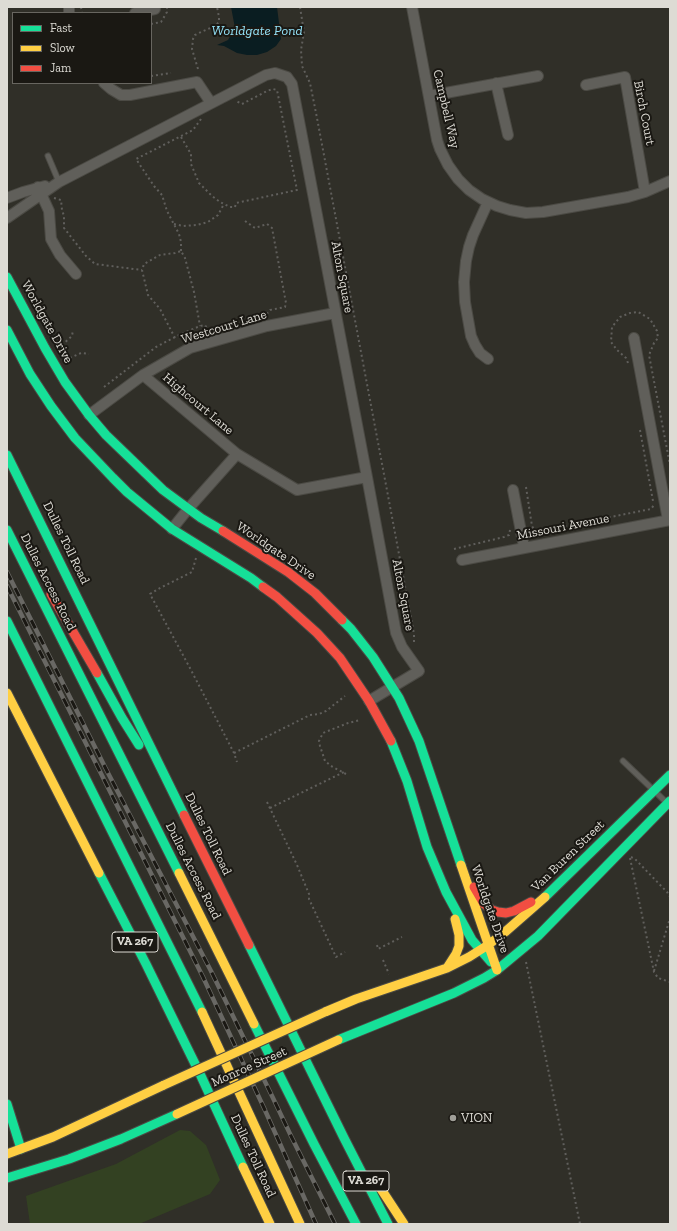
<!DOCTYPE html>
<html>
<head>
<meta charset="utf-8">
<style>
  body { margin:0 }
  #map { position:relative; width:677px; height:1231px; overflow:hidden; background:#302f28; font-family:"Zilla Slab",serif }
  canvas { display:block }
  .frame { position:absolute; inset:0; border:8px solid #dddbd4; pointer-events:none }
  .legend { position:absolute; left:12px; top:12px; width:140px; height:72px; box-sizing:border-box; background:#1a1813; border:1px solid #686660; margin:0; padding:5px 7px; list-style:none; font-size:12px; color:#dddbd4 }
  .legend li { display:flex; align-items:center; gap:8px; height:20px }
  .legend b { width:20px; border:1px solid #686660 }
</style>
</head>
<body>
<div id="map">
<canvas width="677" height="1231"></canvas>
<div class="frame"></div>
<ul class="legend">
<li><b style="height:5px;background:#16e098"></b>Fast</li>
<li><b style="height:5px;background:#ffcf43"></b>Slow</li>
<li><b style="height:5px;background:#f24e42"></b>Jam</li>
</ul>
</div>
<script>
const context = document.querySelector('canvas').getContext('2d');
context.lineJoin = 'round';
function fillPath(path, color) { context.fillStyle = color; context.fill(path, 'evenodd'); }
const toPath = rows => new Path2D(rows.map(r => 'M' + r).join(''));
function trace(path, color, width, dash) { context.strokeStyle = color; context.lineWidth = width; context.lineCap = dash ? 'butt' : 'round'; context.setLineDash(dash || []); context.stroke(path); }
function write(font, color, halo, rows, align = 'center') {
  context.font = font + ' "Zilla Slab",serif'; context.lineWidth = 4; context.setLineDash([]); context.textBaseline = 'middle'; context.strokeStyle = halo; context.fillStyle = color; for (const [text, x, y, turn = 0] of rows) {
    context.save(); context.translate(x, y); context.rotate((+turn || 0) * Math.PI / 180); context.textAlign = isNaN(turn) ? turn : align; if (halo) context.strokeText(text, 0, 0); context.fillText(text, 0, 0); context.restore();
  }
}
fillPath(toPath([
  [180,1130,190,1131,206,1145,220,1180,210,1194,139,1224,30,1224,26,1196,116,1164]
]), '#334122');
fillPath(toPath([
  [231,7,277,7,281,39,276,46,267,52,257,55,247,55,237,53,224,46,217,45,228,40,235,28]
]), '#0a1d21');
const lane = toPath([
  [48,156,59,182],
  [623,761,667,803]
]);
const street = toPath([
  [69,7,69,13],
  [412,7,437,140,440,149,448,165,458,179,469,190,482,199,497,206,510,210,526,213,543,212,628,197,645,192,670,181],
  [135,13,155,9,154,7],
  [104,83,111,89,121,95,130,95,197,82,211,103],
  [496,83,508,135],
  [586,85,625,77,645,192],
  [429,96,538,76],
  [38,187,49,211,51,239,60,255,76,274],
  [7,198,23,192,45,186],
  [7,218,59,182,266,75,275,73,287,77,292,84,367,477,396,633,402,647,419,671,369,701],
  [634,338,668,520],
  [488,359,480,353,475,345,471,336,465,302,464,282,466,261,469,247,473,235,488,202],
  [143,375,237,454,297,490,367,477],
  [89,415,143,375,190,348,267,326,335,313],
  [513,490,524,547],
  [172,529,188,509,237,454],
  [462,560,670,520]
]);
const fast = toPath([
  [7,277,45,348,65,382,89,415,106,435,163,490,201,518,223,531],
  [7,330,30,374,51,406,75,438,113,478,127,492,172,529,251,578,263,587],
  [7,455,184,815],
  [7,530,179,873],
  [342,620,351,629,373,657,399,698,419,741,461,865],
  [7,621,202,1012],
  [97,673,122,718,139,745],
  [391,741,407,781,427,847,446,892,472,940,491,962],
  [99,873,146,964,201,1076,243,1167],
  [545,897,670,775],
  [249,945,344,1138,388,1224],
  [254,1024,314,1144,356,1224],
  [338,1040,454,993,484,978,497,970,538,936,670,801],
  [7,1104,21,1149],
  [7,1178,69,1159,121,1139,177,1114]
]);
const slow = toPath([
  [7,693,99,873],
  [461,865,497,970],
  [179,873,254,1024],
  [447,968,456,954,459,946,459,935,455,919],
  [202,1012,300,1224],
  [325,1012,356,999,447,968,469,957,488,945,505,932,545,897],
  [7,1154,53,1137,164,1085],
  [243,1167,270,1224],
  [381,1189,404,1224]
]);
const jam = toPath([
  [223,531,288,572,315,593,342,620],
  [263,587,277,597,317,633,340,658,369,701,391,741],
  [51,594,97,673],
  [184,815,249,945],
  [474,887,484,904,492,910,498,912,506,913,514,911,531,902]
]);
trace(lane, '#4b4a44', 7);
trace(street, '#4b4a44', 12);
trace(fast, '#4b4a44', 11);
trace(slow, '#4b4a44', 11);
trace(jam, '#4b4a44', 11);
trace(toPath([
  [81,7,82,13],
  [300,7,304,32,301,50,302,66,310,83,317,118,414,634,414,645],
  [151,24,161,22,167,12,167,7],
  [198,69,192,49,193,39,195,35,201,32,215,26,219,22,219,17,217,7],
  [151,76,171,73],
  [181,137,191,154,191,164,199,183,212,196,220,202,230,207,235,207,236,203,297,190,277,90,273,89,267,91,242,104,236,101],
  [54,198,61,200,62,210,64,216,64,228,86,256,95,264,142,270],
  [245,221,255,228,267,224,272,228,286,303,285,307,270,310,265,316],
  [174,224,183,226,197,225,208,222,218,215,224,204],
  [181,251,181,242,179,234,167,211,162,195,154,186,136,159,193,130,201,119],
  [175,338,160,309,148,295,142,270,144,264,160,255,175,253,181,251,185,258,194,292,200,326],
  [62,345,72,336,73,330],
  [70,358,81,353,89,354],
  [628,363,626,358,617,350,611,342,612,327,620,317,630,313,638,312,650,319,657,331,658,338,654,343,649,355,670,465],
  [104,387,156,347,177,336,200,326,205,325,209,332,211,331],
  [640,430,653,501],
  [526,487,532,526,534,530,540,531,651,509,654,505],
  [454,549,504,537,509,535,510,530],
  [196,558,192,572,160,588,150,594,191,670,234,753,237,762],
  [234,753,310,715,319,714,326,711,345,696],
  [346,774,331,766,325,761,320,746,319,741,323,733,348,723,360,720],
  [267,802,297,865,309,894,309,899,336,957,345,952],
  [270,808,344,772],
  [631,857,635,859,667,892,670,897],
  [630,858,654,972,658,978,670,982],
  [377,945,378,949,402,937],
  [383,960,389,974],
  [526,962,580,1224],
  [654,971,670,918]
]), '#605f5c', 2, [2, 3]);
trace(lane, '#605f5a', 5);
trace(street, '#605f5a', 10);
trace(fast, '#16e098', 9);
trace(slow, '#ffcf43', 9);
trace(jam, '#f24e42', 9);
const rail = toPath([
  [7,572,108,773,211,971,273,1098,291,1136,335,1224],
  [7,586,203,977,264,1108,316,1224]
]);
trace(rail, '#696864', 4.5);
trace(rail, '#1a1813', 3, [9]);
const slowBridge = toPath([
  [164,1085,325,1012],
  [177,1114,338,1040]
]);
trace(slowBridge, '#4b4a44', 11, []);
trace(slowBridge, '#ffcf43', 9);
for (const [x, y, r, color] of [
  [453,1118,4,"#a09f98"]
]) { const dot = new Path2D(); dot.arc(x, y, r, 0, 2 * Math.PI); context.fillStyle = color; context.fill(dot); trace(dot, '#1a1813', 1.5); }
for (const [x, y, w] of [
  [135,942,46],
  [366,1181,46]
]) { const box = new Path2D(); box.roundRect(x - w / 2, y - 10, w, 20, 3); context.fillStyle = '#1a1813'; context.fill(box); trace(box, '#dddbd4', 1); }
write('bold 12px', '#dddbd4', null, [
  ["VA 267",135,942],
  ["VA 267",366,1181]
]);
write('13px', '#dddbd4', '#1a1813', [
  ["Campbell Way",446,109,77],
  ["Birch Court",644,113,79],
  ["Alton Square",342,277,79],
  ["Worldgate Drive",47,322,61],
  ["Westcourt Lane",224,327,-17],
  ["Highcourt Lane",198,404,40],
  ["Missouri Avenue",563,527,-11],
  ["Dulles Toll Road",66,543,64],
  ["Worldgate Drive",276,551,34],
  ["Dulles Access Road",48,582,63],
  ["Alton Square",403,595,79],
  ["Dulles Toll Road",208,834,64],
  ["Van Buren Street",568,856,-44],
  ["Dulles Access Road",193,871,63],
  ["Worldgate Drive",490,909,71],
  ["Monroe Street",249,1067,-24],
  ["Dulles Toll Road",253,1156,65]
]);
write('13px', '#dddbd4', '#1a1813', [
  ["VION",461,1118]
], 'left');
write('italic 14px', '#93e1f7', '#1a1813', [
  ["Worldgate Pond",257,31]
]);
</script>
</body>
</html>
